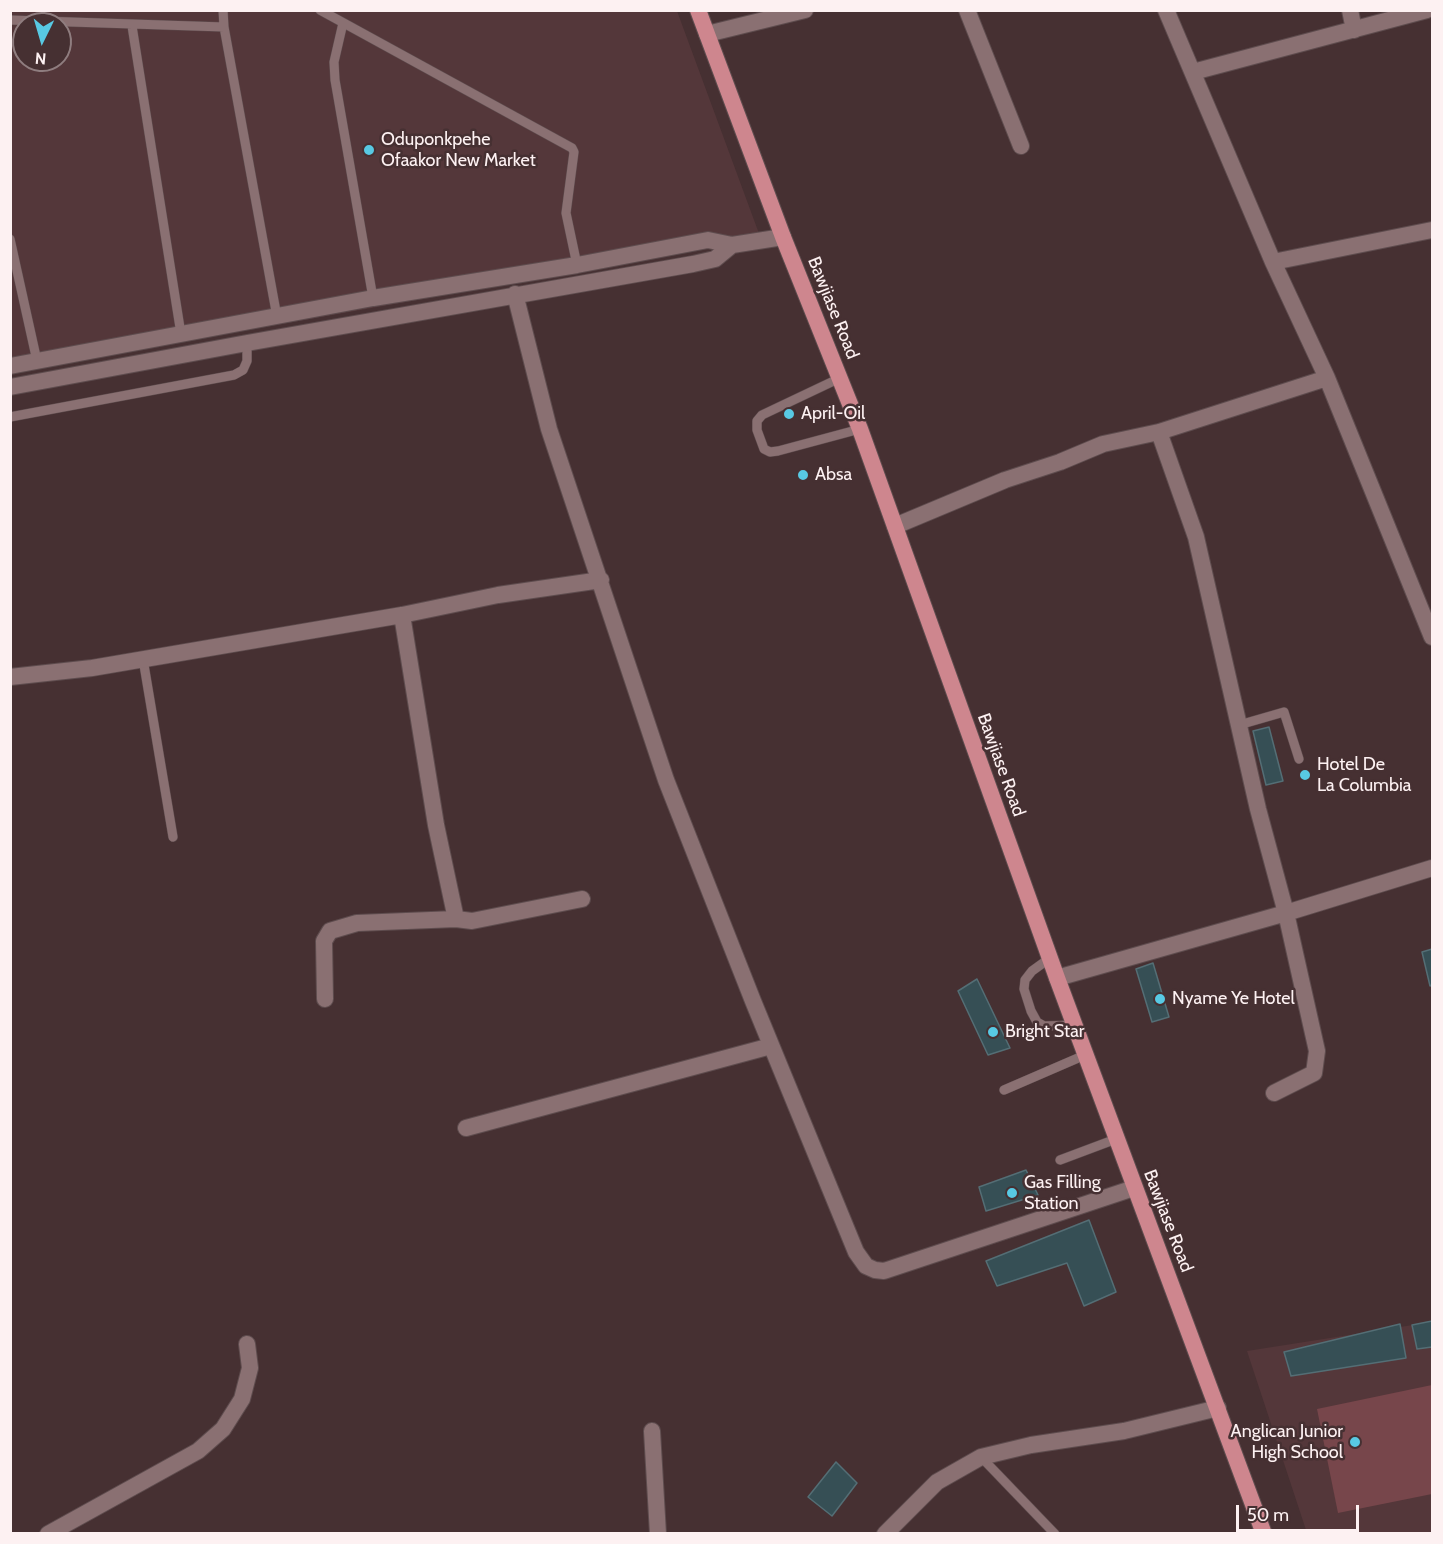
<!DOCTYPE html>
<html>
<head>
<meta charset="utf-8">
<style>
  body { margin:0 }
  #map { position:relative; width:1443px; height:1544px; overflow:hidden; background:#463032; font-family:Cabin,sans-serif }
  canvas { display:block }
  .frame { position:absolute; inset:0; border:12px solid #fdf1f2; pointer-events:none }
  .north { position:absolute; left:12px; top:12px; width:60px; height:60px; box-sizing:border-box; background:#463032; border:2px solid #8f7d7f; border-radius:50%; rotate:185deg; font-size:16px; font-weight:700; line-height:24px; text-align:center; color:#fdf1f2 }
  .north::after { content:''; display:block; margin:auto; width:21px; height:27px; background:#58c9e3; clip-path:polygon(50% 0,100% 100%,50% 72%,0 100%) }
  .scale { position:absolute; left:1236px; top:1505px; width:123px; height:27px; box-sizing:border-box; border:3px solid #fdf1f2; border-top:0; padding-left:8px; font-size:18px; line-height:21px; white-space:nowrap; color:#fdf1f2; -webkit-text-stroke:4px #463032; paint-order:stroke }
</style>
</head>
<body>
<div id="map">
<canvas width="1443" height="1544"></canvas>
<div class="frame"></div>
<div class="north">N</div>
<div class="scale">50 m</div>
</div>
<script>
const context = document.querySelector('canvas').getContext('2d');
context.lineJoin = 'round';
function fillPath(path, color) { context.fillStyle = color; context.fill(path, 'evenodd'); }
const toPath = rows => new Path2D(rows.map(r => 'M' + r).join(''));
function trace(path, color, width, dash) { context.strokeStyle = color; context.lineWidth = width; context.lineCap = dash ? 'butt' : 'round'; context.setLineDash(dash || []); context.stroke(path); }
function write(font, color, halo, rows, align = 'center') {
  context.font = font + ' Cabin,sans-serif'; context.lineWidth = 5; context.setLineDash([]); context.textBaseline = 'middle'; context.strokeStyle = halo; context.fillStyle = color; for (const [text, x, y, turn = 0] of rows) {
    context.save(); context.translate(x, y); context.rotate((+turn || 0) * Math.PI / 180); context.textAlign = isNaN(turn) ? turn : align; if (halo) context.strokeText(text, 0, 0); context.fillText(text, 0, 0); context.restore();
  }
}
fillPath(toPath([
  [11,11,677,11,761,239,11,372],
  [24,24,60,24,60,60,24,60],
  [1432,1322,1432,1533,1307,1533,1247,1351]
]), '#54373a');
fillPath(toPath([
  [1432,1385,1432,1494,1338,1513,1317,1409]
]), '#77464b');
const building = toPath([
  [1269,727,1283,781,1266,785,1253,731,1269,727],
  [1432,949,1432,985,1430,986,1422,952,1432,949],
  [1153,963,1169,1017,1152,1022,1136,969,1153,963],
  [977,979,1010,1048,988,1055,958,991,977,979],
  [1026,1170,1038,1195,986,1211,979,1187,1026,1170],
  [1089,1220,1116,1292,1084,1306,1067,1263,997,1286,986,1261,1089,1220],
  [1432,1321,1432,1347,1417,1349,1412,1325,1432,1321],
  [1400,1324,1406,1358,1291,1376,1284,1352,1400,1324],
  [836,1462,857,1483,832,1516,808,1497,836,1462]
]);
fillPath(building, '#364f55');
trace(building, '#546e75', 1.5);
const service = toPath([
  [223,10,224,27,277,317],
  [320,10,572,148,574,152,566,213,577,265],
  [10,20,224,27],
  [343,23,334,62,335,80,373,298],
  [132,26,181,334],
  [10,239,37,361],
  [840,378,762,415,757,421,757,430,764,449,770,452,778,451,860,429],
  [10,417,234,375,243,370,247,361,247,343],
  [143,659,173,837],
  [1239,725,1284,712,1299,759],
  [1050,958,1032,971,1025,980,1024,989,1031,1011,1037,1022,1044,1026,1074,1025],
  [1004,1090,1085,1055],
  [1060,1160,1116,1139],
  [981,1457,1055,1534]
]);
const minor = toPath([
  [967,10,1021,146],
  [1166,10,1273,262,1327,378,1432,637],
  [1350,10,1354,30],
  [707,34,805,10],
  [1193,72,1427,10],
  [1273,262,1432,230],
  [515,294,549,429,666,780,753,1001,856,1252,866,1266,875,1270,884,1271,1134,1188],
  [10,366,373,298,577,265,708,240,732,245,783,237],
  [10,387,247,343,693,264,715,259,732,245],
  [1159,432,1196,537,1258,809,1286,913,1317,1051,1314,1073,1274,1093],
  [895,526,1005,480,1060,462,1103,444,1159,432,1327,378],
  [402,615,436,825,456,919],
  [10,677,92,668,402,615,498,595,601,580],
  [1057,978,1286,913,1432,868],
  [325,999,324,941,330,931,357,923,456,919,472,921,582,899],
  [466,1128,771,1046],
  [652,1431,658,1534],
  [48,1534,198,1451,223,1429,242,1399,250,1368,247,1344],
  [885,1534,937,1482,981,1457,1031,1445,1124,1431,1218,1408]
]);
const primary = toPath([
  [698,10,783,237,860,429,1057,978,1264,1534]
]);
trace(service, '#5e4c4e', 10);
trace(minor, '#5e4c4e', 18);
trace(primary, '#5e4c4e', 18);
trace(service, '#8a7072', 9);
trace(minor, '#8a7072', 16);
trace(primary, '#ce868e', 16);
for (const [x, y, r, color] of [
  [369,150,6,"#58c9e3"],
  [789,414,6,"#58c9e3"],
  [803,475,6,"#58c9e3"],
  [1305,775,6,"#58c9e3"],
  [1160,999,6,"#58c9e3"],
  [993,1032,6,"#58c9e3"],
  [1012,1193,6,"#58c9e3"],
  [1355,1442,6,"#58c9e3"]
]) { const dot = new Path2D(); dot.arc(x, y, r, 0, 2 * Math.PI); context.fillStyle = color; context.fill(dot); trace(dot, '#463032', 2); }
write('18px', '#fdf1f2', '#463032', [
  ["Oduponkpehe",381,140],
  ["Ofaakor New Market",381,161],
  ["April-Oil",801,414],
  ["Absa",815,475],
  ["Hotel De",1317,765],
  ["La Columbia",1317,786],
  ["Nyame Ye Hotel",1172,999],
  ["Bright Star",1005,1032],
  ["Gas Filling",1024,1183],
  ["Station",1024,1204],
  ["Anglican Junior",1343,1432,"right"],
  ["High School",1343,1453,"right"]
], 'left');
write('18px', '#fdf1f2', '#463032', [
  ["Bawjiase Road",833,308,68],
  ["Bawjiase Road",1001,765,70],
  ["Bawjiase Road",1168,1221,69]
]);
</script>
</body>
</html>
